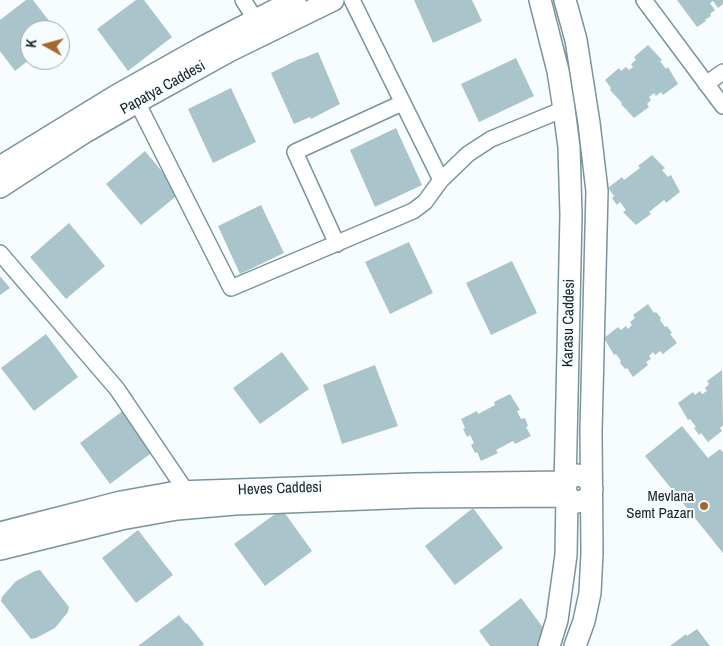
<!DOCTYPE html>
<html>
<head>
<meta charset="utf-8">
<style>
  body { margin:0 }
  #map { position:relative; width:723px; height:646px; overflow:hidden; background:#f7fdfe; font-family:"Archivo Narrow",sans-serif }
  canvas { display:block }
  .north { position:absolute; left:20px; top:20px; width:50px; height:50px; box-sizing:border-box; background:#f7fdfe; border:1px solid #9ea6a8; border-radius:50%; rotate:277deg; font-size:14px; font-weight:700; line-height:20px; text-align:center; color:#192326 }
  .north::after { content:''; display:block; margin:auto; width:18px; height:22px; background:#a6672f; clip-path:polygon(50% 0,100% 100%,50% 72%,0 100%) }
</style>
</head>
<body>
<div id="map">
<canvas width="723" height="646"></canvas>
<div class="north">K</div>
</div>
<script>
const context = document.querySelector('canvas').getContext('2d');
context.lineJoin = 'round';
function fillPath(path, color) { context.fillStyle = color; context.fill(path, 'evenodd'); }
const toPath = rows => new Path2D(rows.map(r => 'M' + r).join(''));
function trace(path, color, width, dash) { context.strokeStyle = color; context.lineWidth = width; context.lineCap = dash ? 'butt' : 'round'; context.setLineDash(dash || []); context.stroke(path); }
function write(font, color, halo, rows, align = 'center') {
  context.font = font + ' "Archivo Narrow",sans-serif'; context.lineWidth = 4; context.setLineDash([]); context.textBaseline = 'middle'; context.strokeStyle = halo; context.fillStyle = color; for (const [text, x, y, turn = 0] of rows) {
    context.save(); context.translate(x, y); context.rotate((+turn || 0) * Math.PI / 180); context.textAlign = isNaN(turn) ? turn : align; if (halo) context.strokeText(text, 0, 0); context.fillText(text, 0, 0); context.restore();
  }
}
fillPath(toPath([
  [26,0,33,0,56,30,30,30,30,59,15,71,0,51,0,20],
  [136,0,144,0,172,37,128,71,97,29],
  [414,0,472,0,482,21,433,43],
  [677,0,723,0,723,4,718,8,713,1,710,3,715,10,710,14,711,16,705,20,706,21,697,27],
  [648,45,662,60,660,61,666,69,668,67,678,84,663,95,661,92,656,96,654,93,649,97,651,100,647,104,649,107,634,118,621,104,622,103,610,90,611,88,605,80,619,68,621,71,626,67,629,70,633,67,631,64,636,60,634,57],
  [318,52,340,104,311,119,310,117,294,124,271,73,301,58,301,59],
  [516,58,534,96,479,122,461,84],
  [231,88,256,142,213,163,188,109],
  [396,128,422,185,375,207,350,150],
  [145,151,180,193,141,225,106,184],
  [652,155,665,168,662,170,668,177,671,175,680,192,666,203,664,200,649,212,651,214,636,225,623,212,626,210,620,202,617,205,612,198,614,196,608,188,622,177,624,180,640,168,638,166],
  [261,205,284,253,240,274,218,226],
  [69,223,105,266,66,299,30,257],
  [409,242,433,293,390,314,365,262],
  [512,261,537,313,491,335,466,283],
  [0,276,10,288,0,295],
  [648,304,654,313,656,312,661,318,660,320,665,327,667,326,672,333,670,334,677,343,663,354,660,351,655,355,653,352,649,356,651,359,646,362,648,365,633,377,627,368,625,369,620,363,621,361,616,354,614,355,604,338,618,327,621,330,626,326,628,329,632,325,630,322,635,318,633,315],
  [46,334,78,377,34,411,1,368],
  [282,352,309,389,260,424,233,388],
  [375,365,398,426,342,444,323,385],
  [722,370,723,425,720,428,722,431,708,442,701,433,699,435,694,428,696,427,690,419,688,420,678,403,693,392,695,395,700,391,702,394,707,391,705,388,709,384,707,381],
  [510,394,520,410,517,411,521,419,525,418,528,426,526,427,531,436,515,444,513,441,496,450,498,453,481,461,477,452,475,453,471,445,474,443,470,435,467,437,463,429,465,428,461,419,477,411,478,414,495,405,494,402],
  [124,410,154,451,110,484,80,443],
  [682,426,708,458,720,449,723,452,723,553,645,456],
  [473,508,503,548,455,585,425,546],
  [282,509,312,551,265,586,234,544],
  [138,530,173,575,136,603,102,558],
  [40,570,69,607,68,612,55,628,36,638,31,639,1,601,2,597,16,581,35,571],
  [521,598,551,638,540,646,490,646,479,631],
  [179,615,186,624,187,623,204,644,202,646,138,646],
  [697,629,710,646,670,646,686,634,687,636]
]), '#a9c5cb');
const street = toPath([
  [243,0,256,20],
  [352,0,441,180],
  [644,0,723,106],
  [706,84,723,72],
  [137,102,231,288,413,211,425,202,441,180,468,154,491,139,564,109],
  [337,244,295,152,402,103],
  [0,253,117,389,190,497]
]);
const secondary = toPath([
  [540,0,558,71,564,109,569,147,571,215,565,487,567,496,566,555,557,620,549,646],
  [565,0,576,40,589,123,597,191,591,431,592,553,590,593,584,621,575,646],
  [0,167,116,96,207,45,295,0],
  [0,187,85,132,137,102,229,51,333,0],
  [0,533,121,502,177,492,414,484,565,482,573,476,577,475,586,477,591,484,592,489,589,497,586,500,577,502,573,501,567,496,416,497,235,504,177,509,121,519,0,549]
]);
trace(street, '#79949a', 18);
trace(secondary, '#79949a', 24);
trace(street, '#fff', 15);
trace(secondary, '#fff', 21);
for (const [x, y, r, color] of [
  [704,506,5,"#a6672f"]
]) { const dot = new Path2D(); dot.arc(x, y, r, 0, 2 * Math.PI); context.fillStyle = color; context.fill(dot); trace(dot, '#f7fdfe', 2); }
write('15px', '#192326', '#f7fdfe', [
  ["Papatya Caddesi",163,88,-29],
  ["Karasu Caddesi",569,323,-89],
  ["Heves Caddesi",280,489,-2]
]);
write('15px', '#192326', '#f7fdfe', [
  ["Mevlana",694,497],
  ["Semt Pazarı",694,514]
], 'right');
</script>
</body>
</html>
